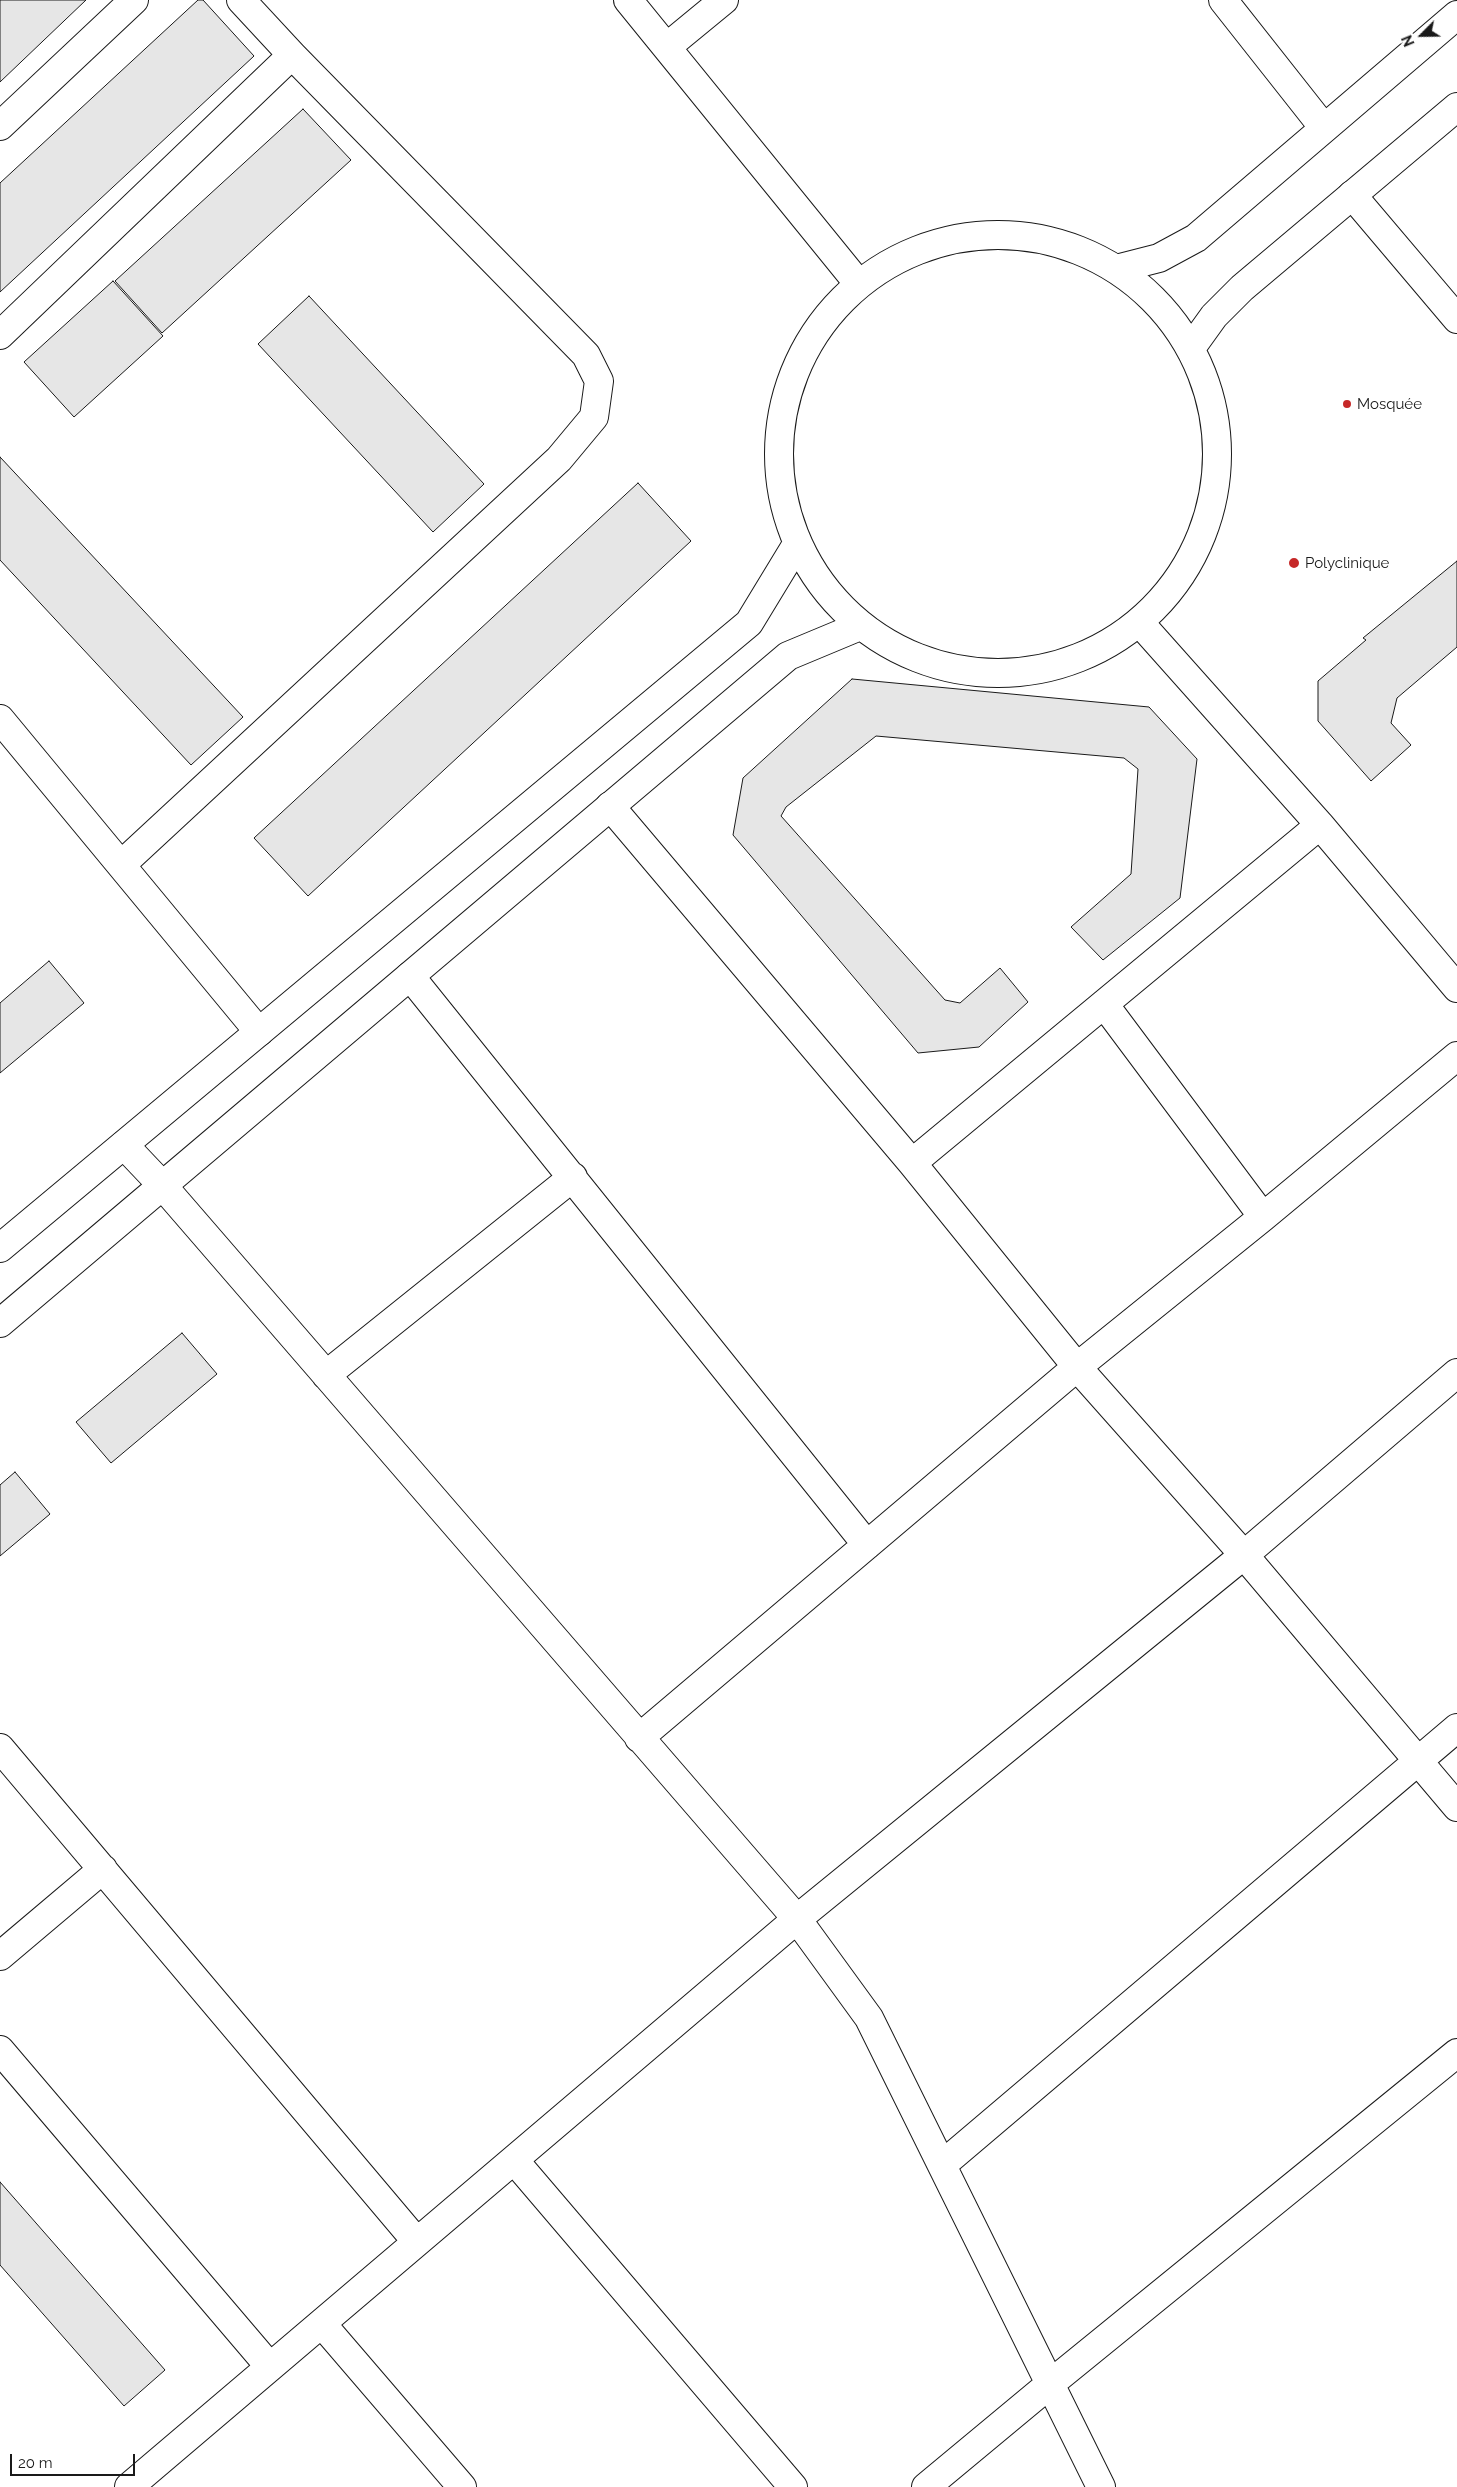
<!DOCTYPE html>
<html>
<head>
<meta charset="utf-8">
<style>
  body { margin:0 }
  #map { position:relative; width:1457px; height:2487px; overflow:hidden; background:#fff; font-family:Raleway,sans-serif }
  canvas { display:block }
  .north { position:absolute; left:1397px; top:10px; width:50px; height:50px; -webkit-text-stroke:4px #fff; paint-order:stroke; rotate:247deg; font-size:14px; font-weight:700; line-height:20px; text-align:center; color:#1a1a1a }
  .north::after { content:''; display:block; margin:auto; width:18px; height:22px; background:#1a1a1a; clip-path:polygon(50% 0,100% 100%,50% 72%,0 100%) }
  .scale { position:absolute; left:10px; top:2454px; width:125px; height:22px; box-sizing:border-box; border:2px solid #1a1a1a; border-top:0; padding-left:6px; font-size:15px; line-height:18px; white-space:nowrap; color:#1a1a1a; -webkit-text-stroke:4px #fff; paint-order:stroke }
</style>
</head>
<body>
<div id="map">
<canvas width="1457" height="2487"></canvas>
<div class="north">N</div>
<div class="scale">20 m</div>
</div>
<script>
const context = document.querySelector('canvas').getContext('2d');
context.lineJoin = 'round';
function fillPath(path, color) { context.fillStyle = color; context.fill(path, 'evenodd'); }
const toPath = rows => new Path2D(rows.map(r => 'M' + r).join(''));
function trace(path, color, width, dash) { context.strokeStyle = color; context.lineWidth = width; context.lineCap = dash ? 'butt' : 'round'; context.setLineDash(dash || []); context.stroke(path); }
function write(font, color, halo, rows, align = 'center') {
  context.font = font + ' Raleway,sans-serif'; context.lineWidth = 4; context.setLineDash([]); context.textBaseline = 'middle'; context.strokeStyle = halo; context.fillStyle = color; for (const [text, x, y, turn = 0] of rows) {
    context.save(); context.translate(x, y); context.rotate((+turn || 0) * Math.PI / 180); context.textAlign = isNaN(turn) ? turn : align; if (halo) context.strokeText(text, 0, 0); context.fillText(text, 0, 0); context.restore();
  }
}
const building = toPath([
  [0,0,86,0,0,82,0,0],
  [198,0,203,0,254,56,0,292,0,183,198,0],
  [303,109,351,160,162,333,115,281,303,109],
  [113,281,163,336,74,417,24,362,113,281],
  [309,296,484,484,433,532,258,344,309,296],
  [0,457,243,717,191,765,0,560,0,457],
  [638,483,691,541,308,896,254,838,638,483],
  [1457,561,1457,647,1397,698,1391,723,1411,745,1371,781,1318,721,1318,681,1366,640,1363,638,1457,561],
  [852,679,1149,707,1197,759,1180,898,1103,960,1071,927,1131,874,1138,769,1124,758,876,736,786,807,781,816,945,1000,960,1003,1000,968,1028,1002,979,1047,918,1053,733,835,743,778,852,679],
  [49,961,84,1003,0,1073,0,1003,49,961],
  [182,1333,217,1374,111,1463,76,1422,182,1333],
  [15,1472,50,1514,0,1556,0,1485,15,1472],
  [0,2182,165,2370,124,2406,0,2265,0,2182]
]);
fillPath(building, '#e6e6e6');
trace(building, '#1a1a1a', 1);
const minor = toPath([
  [628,0,858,283],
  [1223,0,1324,128],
  [668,46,724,0],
  [0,126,134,0],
  [1352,195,1457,319],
  [0,335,292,55],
  [1140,623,1320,825,1457,988],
  [0,719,259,1032],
  [610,806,912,1163,1077,1367,1244,1555,1457,1807],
  [121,865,559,459,594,417,599,381,586,355,292,55,241,0],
  [410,976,867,1545],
  [1104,1004,1263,1217],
  [124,1145,162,1185,797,1919,869,2018,1101,2487],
  [912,1163,1320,825],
  [326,1375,573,1177],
  [639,1738,1077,1367,1263,1217,1457,1056],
  [0,1748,417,2242],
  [0,1956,103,1869],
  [0,2050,270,2367],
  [514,2160,793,2487],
  [942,2165,1457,1728],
  [322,2324,462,2487],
  [129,2487,797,1919,1244,1555,1457,1373],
  [926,2487,1050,2384,1457,2053]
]);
const tertiary = toPath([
  '779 454a219 219 0 1 1 438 0a219 219 0 1 1-438 0Z',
  [1116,269,1159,258,1196,238,1457,15],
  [1191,348,1214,316,1242,288,1457,107],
  [0,1248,749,623,797,544],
  [0,1323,788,656,860,626]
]);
trace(minor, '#1a1a1a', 30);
trace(tertiary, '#1a1a1a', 30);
trace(minor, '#fff', 28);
trace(tertiary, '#fff', 28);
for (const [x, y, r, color] of [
  [1347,404,5,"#c62828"],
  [1294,563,6,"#c62828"]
]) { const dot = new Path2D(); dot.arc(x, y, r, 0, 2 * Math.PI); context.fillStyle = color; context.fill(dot); trace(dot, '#fff', 2); }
write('15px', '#1a1a1a', '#fff', [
  ["Mosquée",1357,404],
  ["Polyclinique",1305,563]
], 'left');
</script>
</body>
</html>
